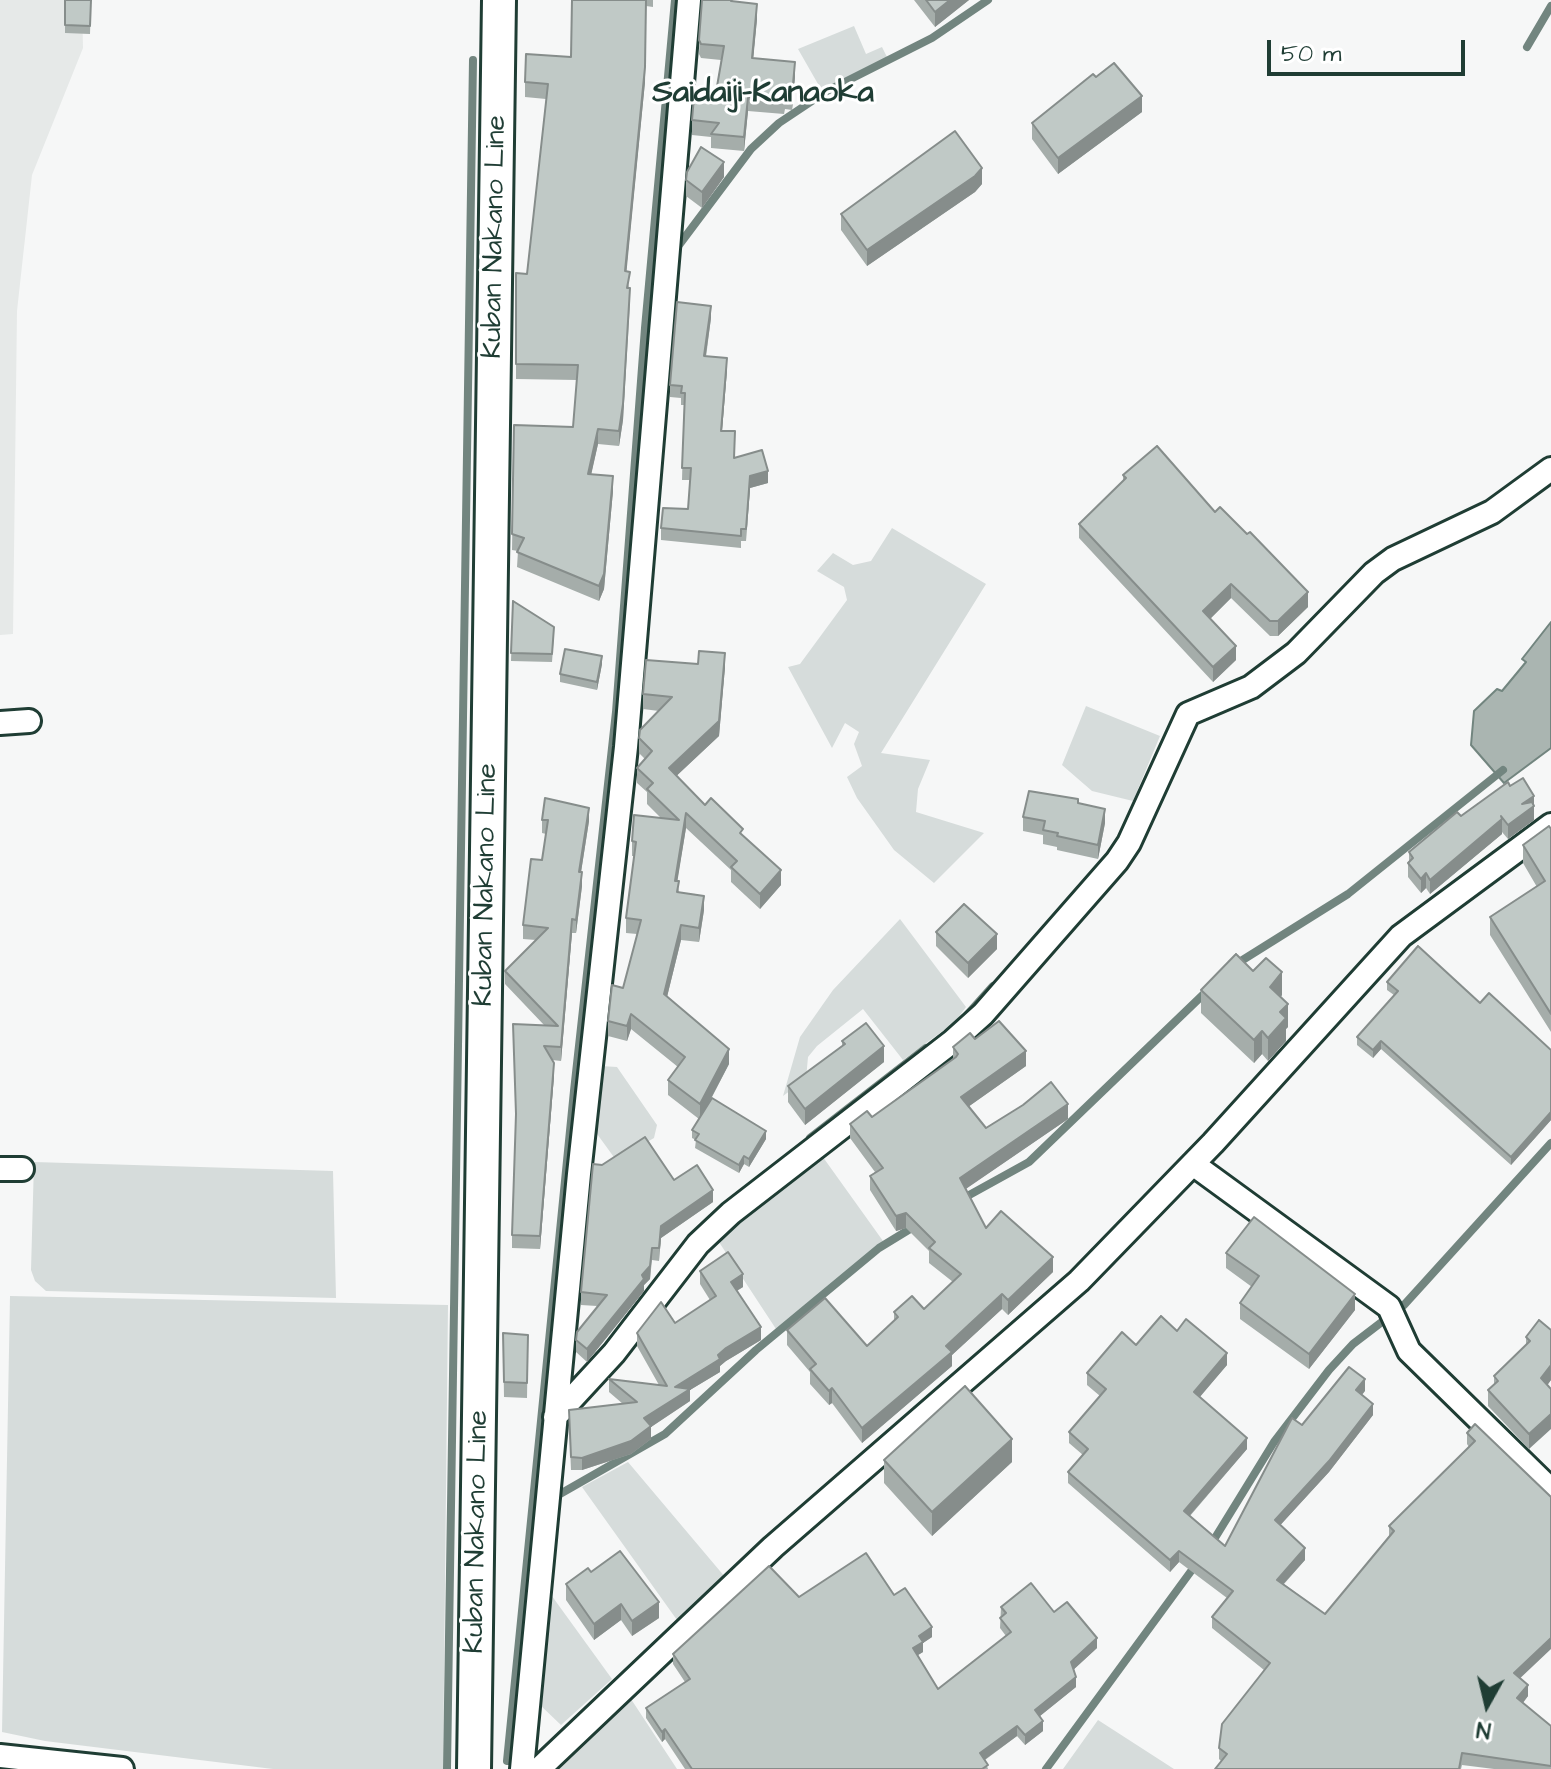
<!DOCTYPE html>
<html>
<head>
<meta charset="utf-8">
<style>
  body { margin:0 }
  #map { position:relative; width:1551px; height:1769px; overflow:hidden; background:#f6f7f7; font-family:"Architects Daughter",sans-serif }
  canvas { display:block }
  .north { position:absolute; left:1447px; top:1665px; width:80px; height:80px; -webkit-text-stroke:6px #fff; paint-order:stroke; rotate:188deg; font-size:22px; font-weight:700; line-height:32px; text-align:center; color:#1f3d34 }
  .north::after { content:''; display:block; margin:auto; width:28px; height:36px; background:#1f3d34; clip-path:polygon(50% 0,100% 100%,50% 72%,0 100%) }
  .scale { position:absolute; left:1267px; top:40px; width:198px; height:36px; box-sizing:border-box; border:4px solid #1f3d34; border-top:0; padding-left:10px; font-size:24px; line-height:28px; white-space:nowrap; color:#1f3d34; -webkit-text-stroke:6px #fff; paint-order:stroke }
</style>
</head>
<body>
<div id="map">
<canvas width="1551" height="1769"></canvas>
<div class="north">N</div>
<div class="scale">50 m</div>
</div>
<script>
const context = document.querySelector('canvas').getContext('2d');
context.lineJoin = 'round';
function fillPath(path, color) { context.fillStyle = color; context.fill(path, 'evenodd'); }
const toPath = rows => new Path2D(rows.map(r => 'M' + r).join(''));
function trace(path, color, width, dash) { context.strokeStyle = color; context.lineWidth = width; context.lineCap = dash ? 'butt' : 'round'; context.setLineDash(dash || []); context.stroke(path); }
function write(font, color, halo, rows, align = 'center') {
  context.font = font + ' "Architects Daughter",sans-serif'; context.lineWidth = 6; context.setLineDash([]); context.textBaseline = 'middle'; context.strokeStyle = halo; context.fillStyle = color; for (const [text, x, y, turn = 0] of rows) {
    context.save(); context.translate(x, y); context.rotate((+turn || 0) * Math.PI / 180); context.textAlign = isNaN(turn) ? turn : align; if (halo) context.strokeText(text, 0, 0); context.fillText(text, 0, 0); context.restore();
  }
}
fillPath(toPath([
  [0,0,82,0,83,48,32,175,17,311,13,634,0,635]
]), '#e6e9e8');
fillPath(toPath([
  [854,26,866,54,882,47,888,59,822,91,798,49],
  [892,528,986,584,881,753,930,760,918,789,916,812,984,833,934,883,894,850,857,798,847,777,862,766,854,744,859,732,845,723,832,748,788,667,800,664,847,600,844,587,817,571,833,553,853,565,871,561],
  [1086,706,1160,736,1133,801,1092,791,1062,765],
  [900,919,966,1007,955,1022,903,1060,863,1009,817,1046,808,1057,806,1079,783,1096,800,1037,833,990],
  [601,1066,617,1067,657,1125,654,1138,616,1160,592,1127],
  [820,1153,883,1241,776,1329,715,1236],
  [34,1162,333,1171,336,1298,46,1291,35,1281,31,1270],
  [10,1296,448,1305,443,1769,273,1769,45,1741,2,1732],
  [628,1462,725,1577,677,1620,582,1487],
  [549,1592,612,1679,561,1725,539,1704],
  [629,1696,677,1769,559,1769],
  [1098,1720,1174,1769,1063,1769]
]), '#d6dcdb');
const water = toPath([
  [1551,622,1551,748,1504,783,1471,745,1474,711,1497,689,1502,691,1526,662,1522,659,1551,622]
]);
fillPath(water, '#aab5b1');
trace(water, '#72857f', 2);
trace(toPath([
  [1527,47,1551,6],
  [679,245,751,149,779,123,827,91,932,38,988,0],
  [1233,966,1348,894,1503,770],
  [967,1015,993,986],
  [810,1138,926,1048],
  [962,1199,1029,1162,1209,989],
  [560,1494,665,1434,756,1350,879,1248,915,1226],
  [1210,1546,1274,1442,1329,1370,1353,1344,1404,1305,1551,1143],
  [507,1761,574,1091,616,712,645,328,675,0],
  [447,1769,473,60],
  [1046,1769,1197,1563]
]), '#72857f', 8);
const street = toPath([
  [0,723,29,721],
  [1193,1164,1389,1307,1409,1351,1551,1490],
  [0,1169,22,1169],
  [555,1417,614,1353,698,1244,731,1213,953,1041,983,1014,1117,861,1129,843,1188,714,1251,687,1296,653,1374,573,1393,559,1492,512,1551,469],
  [0,1756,122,1769],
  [522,1769,579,1174,626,747,689,0],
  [539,1769,773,1547,1079,1281,1213,1143,1401,936,1551,825]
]);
const secondary = toPath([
  [474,1769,499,0]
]);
trace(street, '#1f3d34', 28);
trace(secondary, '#1f3d34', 38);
trace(street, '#fff', 22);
trace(secondary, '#fff', 32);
fillPath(toPath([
  [65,0,91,0,90,34,65,33],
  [572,0,653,0,653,7,646,6,645,82,626,272,629,288,630,303,623,420,619,446,598,444,591,474,613,491,604,589,599,601,517,567,518,551,512,550,514,425,573,427,577,380,516,379,516,273,527,274,546,99,525,97,525,82,571,57],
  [702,0,733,0,733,2,757,19,753,58,795,76,792,110,785,109,784,114,748,111,744,151,711,148,711,137,692,135,692,120,715,98,721,60,701,58,699,54],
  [914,0,969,0,935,27],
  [1096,77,1142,112,1058,174,1032,139,1032,123],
  [724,177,702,208,686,196,686,180],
  [982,184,975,192,867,266,841,230,841,214],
  [711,318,706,357,727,370,722,431,734,458,768,483,750,488,746,541,741,541,741,548,661,540,661,528,688,509,690,480,682,480,684,405,681,405,681,398,670,397,670,385],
  [1123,475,1215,512,1308,607,1278,636,1270,636,1231,598,1210,619,1236,660,1213,682,1079,538,1079,524,1123,481],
  [513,601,554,635,552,662,511,661],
  [602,664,597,690,560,682,560,674],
  [725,667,719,736,676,776,705,805,743,836,781,885,760,909,731,882,731,870,686,828,677,881,679,892,704,910,699,942,681,940,667,997,729,1064,710,1101,766,1139,749,1167,744,1164,739,1173,695,1148,696,1140,692,1138,692,1130,699,1119,668,1095,668,1080,678,1067,631,1029,627,1041,608,1036,608,1021,623,988,637,934,626,933,626,918,634,856,632,856,632,841,661,818,647,804,647,792,637,783,637,768,645,759,639,753,639,738,659,711,643,709,643,694],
  [1510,786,1534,796,1534,820,1508,839,1502,832,1502,834,1430,894,1426,888,1421,893,1408,877,1408,863,1409,861,1409,852,1461,816],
  [1078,803,1105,823,1098,859,1057,850,1057,847,1043,844,1043,835,1023,831,1023,817],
  [542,820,589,821,581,872,582,886,579,910,576,933,572,933,561,1061,552,1060,554,1076,540,1249,512,1248,512,1235,544,1025,505,984,505,971,536,940,523,939,523,925,542,860,546,834,542,833],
  [1551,829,1551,1032,1490,935,1490,917,1537,887,1523,863,1523,845],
  [936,932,997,949,968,978,936,946],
  [1387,982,1480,1003,1551,1050,1551,1120,1511,1165,1381,1049,1373,1058,1357,1045,1357,1037,1394,995,1387,990],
  [1201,990,1282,995,1281,997,1288,1027,1286,1029,1286,1041,1268,1061,1262,1054,1254,1063,1201,1013],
  [975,1039,1026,1066,969,1106,986,1128,1068,1119,965,1189,986,1228,1053,1272,1008,1315,1002,1309,952,1355,952,1366,862,1443,832,1403,829,1405,810,1384,810,1372,787,1345,787,1330,867,1346,894,1321,894,1312,924,1309,953,1282,929,1263,929,1251,906,1228,896,1231,870,1190,870,1176,875,1172,850,1138,850,1124,872,1117,953,1059,953,1047],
  [842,1041,884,1062,805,1125,788,1102,788,1086,842,1046],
  [674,1180,713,1202,661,1238,659,1261,652,1260,650,1279,644,1285,644,1291,587,1362,576,1352,576,1340,597,1306,581,1305,581,1292],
  [1226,1253,1355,1310,1309,1369,1240,1319,1240,1303,1252,1287,1226,1268],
  [700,1271,743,1287,737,1291,761,1340,726,1361,720,1366,720,1372,690,1390,690,1401,651,1427,651,1439,631,1454,582,1470,571,1470,569,1423,623,1404,609,1392,609,1379,659,1385,637,1346,637,1333,675,1323,710,1300,700,1284],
  [1551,1330,1551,1380,1547,1385,1529,1449,1488,1406,1488,1390,1494,1385,1494,1376,1526,1346,1526,1337],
  [1177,1331,1227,1365,1199,1397,1247,1449,1190,1516,1225,1546,1302,1425,1365,1391,1362,1395,1373,1415,1329,1472,1280,1525,1305,1560,1284,1584,1325,1614,1389,1536,1389,1526,1469,1447,1467,1444,1467,1433,1475,1424,1520,1678,1528,1696,1523,1703,1551,1726,1551,1769,1494,1769,1462,1765,1461,1769,1215,1769,1221,1761,1219,1759,1219,1748,1264,1670,1212,1628,1212,1617,1227,1598,1179,1562,1170,1572,1068,1483,1068,1472,1083,1455,1069,1443,1069,1432,1100,1396,1087,1385,1087,1373,1136,1345],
  [503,1333,528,1335,527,1398,504,1397],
  [884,1460,1012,1462,932,1536,884,1483],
  [591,1572,659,1618,632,1636,621,1620,594,1640,566,1600,566,1584],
  [894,1595,932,1637,923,1643,923,1652,918,1655,938,1689,1006,1636,1000,1628,1001,1607,1054,1612,1097,1648,1073,1670,1076,1687,1040,1716,1043,1731,1025,1745,1017,1736,985,1760,988,1769,685,1769,665,1739,662,1742,646,1718,646,1708,685,1682,673,1664,673,1654,799,1597]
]), '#a5adaa');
fillPath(toPath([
  [646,0,645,82,625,287,625,271],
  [950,0,969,0,935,27,935,12],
  [757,4,757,19,752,72,752,58],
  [795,62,795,76,792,110,792,95],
  [1142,96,1142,112,1058,174,1058,158],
  [748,97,748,111,744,151,744,137],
  [724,162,724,177,702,208,702,192],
  [982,168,982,184,975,192,867,266,867,250],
  [630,288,623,420,619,446,619,431],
  [711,306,711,318,704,368,704,356],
  [727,358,727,370,721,443,721,431],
  [598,429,598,444,588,489,588,474],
  [768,471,768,483,750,488,746,541,750,476],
  [613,476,613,491,604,589,599,601,599,586],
  [1231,584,1231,598,1203,626,1203,611],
  [1308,592,1308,607,1278,636,1278,621],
  [1236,646,1236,660,1213,682,1213,667],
  [725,653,725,667,719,736,669,783,669,768],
  [602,656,602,664,597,690,597,682],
  [1534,796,1534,820,1508,839,1508,825,1522,804],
  [589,808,589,821,579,885,579,872],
  [1105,809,1105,823,1098,859,1098,845],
  [686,813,686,828,675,896,675,881],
  [1502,819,1502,834,1430,894,1430,880],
  [781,870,781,885,760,909,760,894],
  [582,872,582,886,576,933,576,920],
  [1426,873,1426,888,1421,893,1421,879],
  [704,896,704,910,699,942,699,928],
  [572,919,572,933,561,1061,561,1047],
  [681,925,681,940,664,1009,664,994],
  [997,934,997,949,968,978,968,963],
  [1282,972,1282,995,1270,1009,1270,987],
  [1288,1004,1288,1027,1286,1029,1286,1041,1268,1061,1268,1038,1280,1012],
  [631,1014,631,1029,627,1041,627,1026],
  [1262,1031,1262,1054,1254,1063,1254,1040],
  [1381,1041,1381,1049,1373,1058,1373,1050],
  [884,1046,884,1062,805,1125,805,1109],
  [729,1049,729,1064,700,1119,700,1104],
  [1026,1051,1026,1066,961,1112,961,1097],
  [554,1063,554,1076,540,1249,540,1236],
  [1068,1104,1068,1119,960,1193,960,1178],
  [1551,1112,1551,1120,1511,1165,1511,1157],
  [766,1131,766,1139,749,1167,749,1159],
  [744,1156,744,1164,739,1173,739,1165],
  [713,1190,713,1202,661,1238,659,1261,661,1226],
  [906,1213,906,1228,896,1231,896,1216],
  [652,1248,650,1279,644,1285,644,1291,587,1362,587,1349,642,1275],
  [1053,1257,1053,1272,1008,1315,1008,1300],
  [743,1274,743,1287,731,1294,731,1282],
  [1002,1294,1002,1309,952,1355,952,1366,862,1443,862,1428,946,1346],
  [1355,1294,1355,1310,1309,1369,1309,1354],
  [761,1327,761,1340,726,1361,720,1366,720,1372,690,1390,690,1401,651,1427,651,1439,631,1454,582,1470,582,1458,644,1418,675,1387,726,1348],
  [1227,1353,1227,1365,1194,1404,1194,1392],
  [1551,1365,1551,1380,1541,1394,1541,1378],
  [1365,1379,1365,1391,1356,1401,1356,1390],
  [832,1388,832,1403,829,1405,829,1391],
  [1373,1404,1373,1415,1329,1472,1275,1531,1275,1520],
  [1551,1414,1551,1429,1529,1449,1529,1434],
  [1247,1438,1247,1449,1184,1522,1184,1511],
  [1012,1439,1012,1462,932,1536,932,1512],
  [1305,1548,1305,1560,1277,1591,1277,1580],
  [1179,1551,1179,1562,1170,1572,1170,1560],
  [659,1602,659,1618,632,1636,632,1621],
  [621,1604,621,1620,594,1640,594,1624],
  [932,1627,932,1637,923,1643,923,1652,913,1658,913,1648,919,1636],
  [1097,1638,1097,1648,1071,1672,1071,1662],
  [1551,1638,1551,1649,1514,1684,1514,1673],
  [1076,1677,1076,1687,1035,1720,1035,1710],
  [1528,1685,1528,1696,1517,1710,1517,1698],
  [1043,1721,1043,1731,1025,1745,1025,1735],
  [1017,1726,1017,1736,980,1763,980,1753],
  [665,1729,665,1739,662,1742,662,1732]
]), '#868d8b');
const building = toPath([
  [65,0,91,0,90,26,65,25,65,0],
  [572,0,646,0,645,67,625,271,630,272,627,288,630,288,623,404,619,431,598,429,588,474,613,476,604,574,599,586,517,552,524,538,512,534,514,425,573,427,578,365,516,364,516,273,527,274,548,84,525,82,526,54,571,57,572,0],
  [702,0,731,0,731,1,757,4,752,58,795,62,792,95,785,95,784,99,748,97,744,137,711,134,719,123,692,120,694,97,715,98,724,46,701,44,699,40,702,0],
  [926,0,950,0,935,12,926,0],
  [1114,63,1142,96,1058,158,1032,123,1093,74,1096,77,1114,63],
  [955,131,982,168,975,176,867,250,841,214,955,131],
  [701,147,724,162,702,192,686,180,687,172,701,147],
  [677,302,711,306,704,356,727,358,721,431,735,431,734,458,762,450,768,471,750,476,746,529,741,529,741,536,661,528,663,508,688,509,691,468,682,468,685,393,681,393,682,386,670,385,677,302],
  [1157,446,1215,512,1220,507,1247,534,1250,532,1308,592,1278,621,1270,621,1231,584,1203,611,1236,646,1213,667,1079,524,1126,478,1123,475,1157,446],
  [513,601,554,627,552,654,511,653,513,601],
  [565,649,602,656,597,682,560,674,565,649],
  [699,651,725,653,719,721,669,768,705,805,711,798,743,829,740,833,781,870,760,894,731,867,737,861,686,813,675,881,679,881,677,892,704,896,699,928,681,925,664,994,729,1049,700,1104,668,1080,685,1057,631,1014,627,1026,608,1021,612,985,623,988,641,920,626,918,636,842,632,841,634,815,679,820,647,789,653,783,637,768,652,751,639,738,640,730,672,697,643,694,646,660,698,664,699,651],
  [1523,778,1534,796,1522,804,1532,802,1534,806,1508,825,1501,816,1502,819,1430,880,1426,873,1421,879,1408,863,1413,858,1409,852,1457,812,1461,816,1508,782,1510,786,1523,778],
  [1029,791,1078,799,1078,803,1105,809,1098,845,1057,836,1058,833,1043,830,1045,821,1023,817,1029,791],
  [545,798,589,808,579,872,582,872,576,920,572,919,561,1047,544,1046,554,1063,540,1236,512,1235,516,1114,513,1024,558,1026,505,971,548,928,523,925,531,859,542,860,548,820,542,820,545,798],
  [1549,826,1551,829,1551,1014,1490,917,1545,881,1523,845,1549,826],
  [964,904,997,934,968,963,936,932,964,904],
  [1418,946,1480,1003,1489,993,1551,1050,1551,1112,1511,1157,1381,1041,1373,1050,1357,1037,1398,991,1387,982,1418,946],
  [1236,954,1253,971,1266,958,1282,972,1270,987,1288,1004,1280,1012,1286,1018,1268,1038,1262,1031,1254,1040,1201,990,1236,954],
  [999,1021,1026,1051,961,1097,986,1128,1023,1105,1051,1082,1068,1104,960,1178,986,1228,1001,1211,1053,1257,1008,1300,1002,1294,946,1346,952,1352,862,1428,832,1388,829,1391,810,1369,816,1364,787,1330,825,1298,867,1346,898,1317,894,1312,912,1296,924,1309,961,1274,929,1248,935,1242,906,1213,896,1216,870,1176,883,1168,850,1124,867,1111,872,1117,956,1057,958,1054,953,1047,970,1033,975,1039,999,1021],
  [866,1023,884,1046,805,1109,788,1086,845,1044,842,1041,866,1023],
  [712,1098,766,1131,749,1159,744,1156,739,1165,695,1140,699,1134,692,1130,712,1098],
  [645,1137,674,1180,697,1165,713,1190,661,1226,659,1248,652,1248,650,1266,642,1275,644,1279,587,1349,576,1340,577,1332,607,1295,581,1292,593,1164,602,1165,645,1137],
  [1254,1217,1355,1294,1309,1354,1240,1303,1259,1276,1226,1253,1254,1217],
  [728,1252,743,1274,731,1282,761,1327,726,1348,718,1355,720,1359,675,1387,690,1389,644,1418,651,1426,631,1441,582,1458,571,1457,569,1410,637,1402,609,1379,667,1386,637,1333,661,1302,675,1323,716,1296,700,1271,728,1252],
  [1161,1316,1177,1331,1186,1319,1227,1353,1194,1392,1247,1438,1184,1511,1225,1546,1292,1418,1302,1425,1349,1367,1365,1379,1356,1390,1373,1404,1329,1461,1275,1520,1305,1548,1277,1580,1325,1614,1394,1531,1389,1526,1475,1441,1467,1433,1475,1424,1551,1497,1551,1638,1514,1673,1528,1685,1517,1698,1551,1726,1551,1766,1462,1753,1459,1769,1215,1769,1227,1754,1219,1748,1222,1724,1270,1663,1212,1617,1233,1591,1179,1551,1170,1560,1068,1472,1088,1449,1069,1432,1106,1389,1087,1373,1122,1332,1136,1345,1161,1316],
  [1539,1320,1551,1330,1551,1365,1541,1378,1551,1389,1551,1414,1529,1434,1488,1390,1498,1381,1494,1376,1530,1341,1526,1337,1539,1320],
  [503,1333,528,1335,527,1383,504,1382,503,1333],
  [965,1386,1012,1439,932,1512,884,1460,965,1386],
  [620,1551,659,1602,632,1621,621,1604,594,1624,566,1584,588,1568,591,1572,620,1551],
  [866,1553,894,1595,905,1588,932,1627,919,1636,923,1642,913,1648,938,1689,1011,1632,1000,1618,1006,1613,1001,1607,1031,1583,1054,1612,1067,1602,1097,1638,1071,1662,1076,1677,1035,1710,1043,1721,1025,1735,1017,1726,980,1753,988,1765,982,1769,692,1769,665,1729,662,1732,646,1708,690,1679,673,1654,769,1566,799,1597,866,1553]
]);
fillPath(building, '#c0c9c6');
trace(building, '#868d8b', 2);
write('28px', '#1f3d34', '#fff', [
  ["Kuban Nakano Line",496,237,-89],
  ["Kuban Nakano Line",487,885,-89],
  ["Kuban Nakano Line",478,1532,-89]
]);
write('bold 32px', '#1f3d34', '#fff', [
  ["Saidaiji-Kanaoka",763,94]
]);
</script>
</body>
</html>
